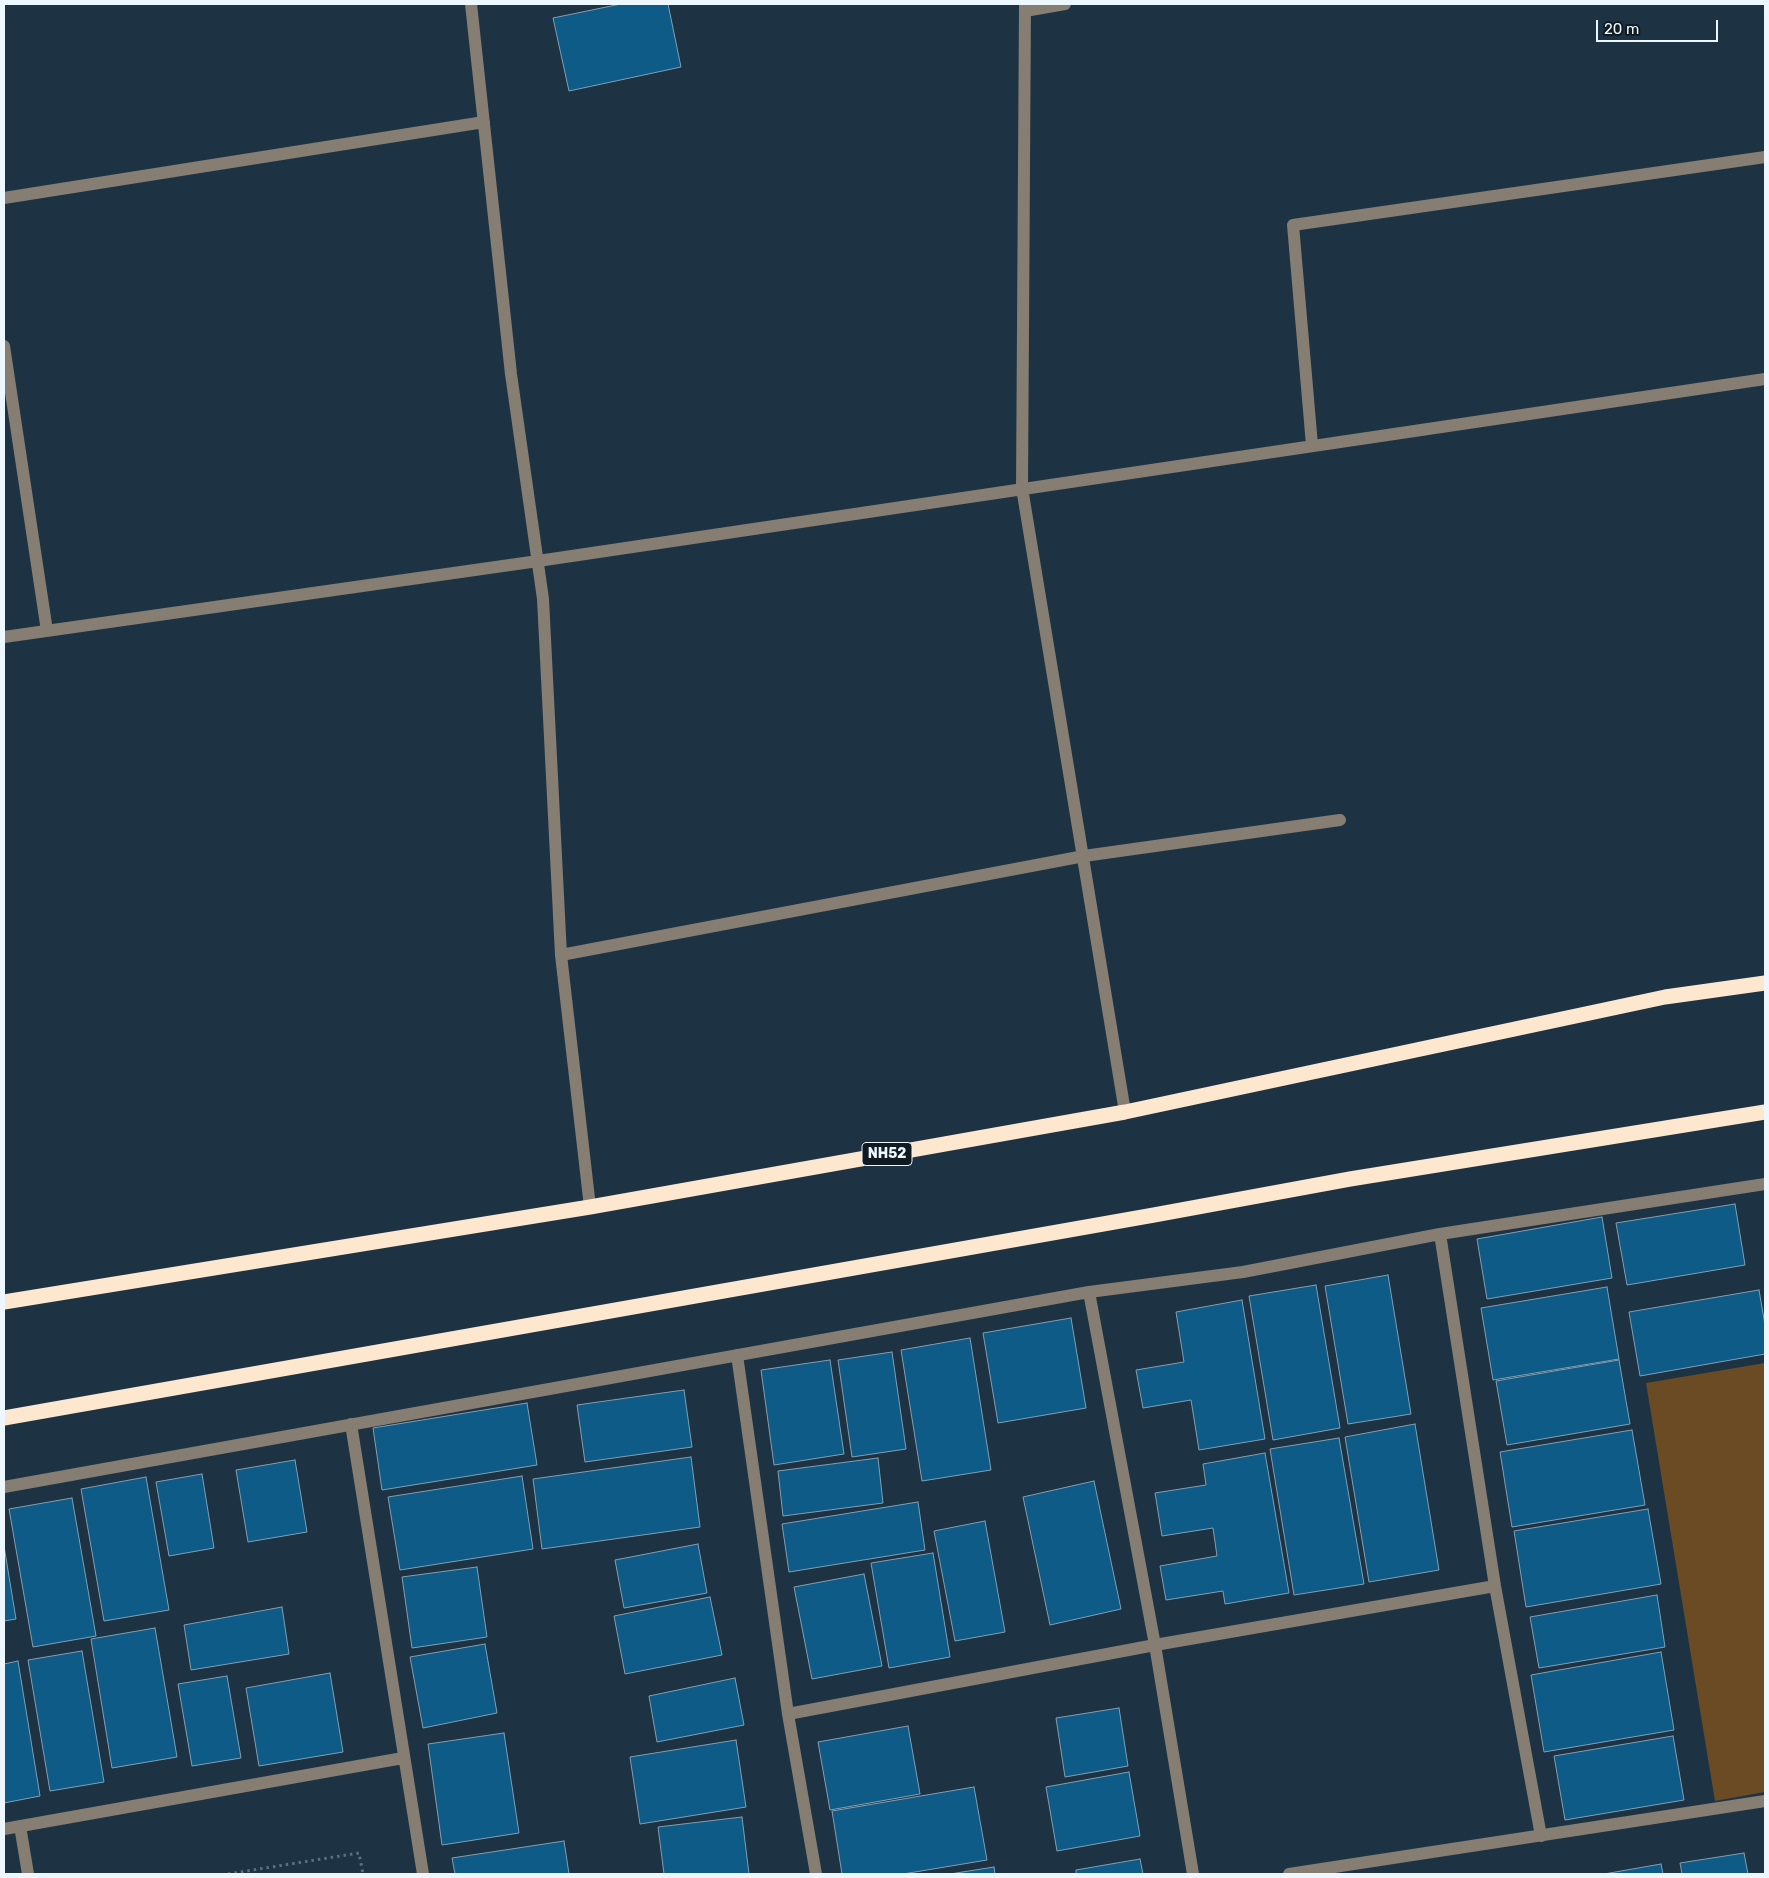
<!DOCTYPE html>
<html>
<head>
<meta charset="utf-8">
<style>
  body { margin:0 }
  #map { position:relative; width:1769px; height:1878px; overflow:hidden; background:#1d3343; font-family:Rubik,sans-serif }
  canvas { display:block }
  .frame { position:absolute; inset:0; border:5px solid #ecf7ff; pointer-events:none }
  .scale { position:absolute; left:1596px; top:20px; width:122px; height:22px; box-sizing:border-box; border:2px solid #ecf7ff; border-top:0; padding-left:6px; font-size:15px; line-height:18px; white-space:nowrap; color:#ecf7ff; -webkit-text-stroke:4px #101a21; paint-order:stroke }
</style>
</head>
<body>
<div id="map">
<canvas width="1769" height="1878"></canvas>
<div class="frame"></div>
<div class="scale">20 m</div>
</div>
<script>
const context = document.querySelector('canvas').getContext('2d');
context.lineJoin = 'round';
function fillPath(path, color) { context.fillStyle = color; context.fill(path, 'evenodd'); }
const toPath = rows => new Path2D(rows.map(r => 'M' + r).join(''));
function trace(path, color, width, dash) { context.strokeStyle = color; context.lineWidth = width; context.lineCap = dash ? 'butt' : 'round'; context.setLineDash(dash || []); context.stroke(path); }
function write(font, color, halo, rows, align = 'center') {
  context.font = font + ' Rubik,sans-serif'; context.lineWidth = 4; context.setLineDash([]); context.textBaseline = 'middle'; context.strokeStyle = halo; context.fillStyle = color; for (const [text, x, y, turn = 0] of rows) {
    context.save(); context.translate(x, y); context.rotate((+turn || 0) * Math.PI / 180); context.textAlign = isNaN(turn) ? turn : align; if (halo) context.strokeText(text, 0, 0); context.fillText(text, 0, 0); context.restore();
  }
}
fillPath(toPath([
  [1765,1363,1765,1792,1715,1801,1646,1383]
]), '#6a4b23');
const building = toPath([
  [621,4,668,4,681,67,569,91,553,18,621,4],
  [1735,1204,1745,1265,1627,1285,1616,1223,1735,1204],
  [1602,1217,1612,1278,1487,1299,1477,1239,1602,1217],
  [1388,1275,1411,1414,1348,1424,1325,1286,1388,1275],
  [1316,1285,1340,1428,1273,1440,1249,1296,1316,1285],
  [1607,1287,1619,1359,1493,1380,1481,1308,1607,1287],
  [1759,1290,1765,1325,1765,1354,1640,1376,1629,1312,1759,1290],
  [1242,1300,1265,1439,1199,1450,1191,1400,1143,1408,1136,1370,1184,1362,1176,1312,1242,1300],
  [1071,1318,1086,1408,998,1423,983,1333,1071,1318],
  [970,1338,991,1470,922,1481,901,1350,970,1338],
  [892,1352,906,1449,852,1457,838,1360,892,1352],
  [830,1360,844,1454,774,1465,761,1370,830,1360],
  [1619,1360,1630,1424,1507,1445,1496,1381,1619,1360],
  [684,1390,692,1447,585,1462,577,1405,684,1390],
  [527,1403,537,1465,382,1490,373,1428,527,1403],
  [1415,1424,1439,1570,1369,1582,1345,1437,1415,1424],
  [1632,1430,1645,1505,1512,1527,1500,1452,1632,1430],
  [1339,1438,1364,1584,1294,1595,1270,1449,1339,1438],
  [1265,1453,1289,1593,1225,1604,1223,1591,1166,1600,1160,1566,1217,1556,1213,1528,1162,1536,1155,1493,1206,1485,1203,1464,1265,1453],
  [691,1457,700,1527,542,1549,533,1479,691,1457],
  [878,1458,883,1503,783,1516,778,1471,878,1458],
  [295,1460,307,1532,248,1542,236,1470,295,1460],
  [202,1474,214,1548,169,1556,156,1482,202,1474],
  [522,1476,533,1549,400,1570,388,1497,522,1476],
  [146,1477,169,1610,104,1621,81,1489,146,1477],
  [1094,1481,1121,1609,1050,1625,1023,1497,1094,1481],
  [72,1498,96,1636,33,1647,9,1509,72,1498],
  [918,1502,925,1550,789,1572,782,1524,918,1502],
  [1648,1509,1661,1584,1526,1607,1514,1531,1648,1509],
  [985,1521,1005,1632,955,1641,934,1531,985,1521],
  [698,1544,707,1593,624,1608,615,1560,698,1544],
  [4,1546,16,1619,4,1621,4,1546],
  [933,1553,950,1657,889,1668,871,1563,933,1553],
  [477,1567,487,1637,412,1648,402,1577,477,1567],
  [864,1574,882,1666,812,1679,794,1587,864,1574],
  [1657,1595,1665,1647,1539,1668,1530,1617,1657,1595],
  [710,1597,722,1655,625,1674,614,1616,710,1597],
  [282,1607,289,1654,191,1670,184,1625,282,1607],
  [155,1628,177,1757,112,1768,91,1639,155,1628],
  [485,1644,497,1713,423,1728,410,1657,485,1644],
  [82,1651,104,1782,50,1791,28,1660,82,1651],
  [1661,1652,1674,1730,1544,1752,1531,1675,1661,1652],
  [18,1661,40,1796,4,1803,4,1664,18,1661],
  [330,1673,343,1752,259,1766,246,1688,330,1673],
  [227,1676,241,1758,192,1766,178,1684,227,1676],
  [735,1678,744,1725,657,1742,649,1696,735,1678],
  [1119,1708,1128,1766,1065,1777,1056,1718,1119,1708],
  [908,1726,920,1794,830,1810,818,1742,908,1726],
  [504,1733,519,1833,442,1845,428,1744,504,1733],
  [1673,1736,1684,1800,1565,1820,1554,1756,1673,1736],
  [736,1740,746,1807,640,1824,630,1757,736,1740],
  [1129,1772,1140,1836,1057,1851,1046,1787,1129,1772],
  [974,1787,987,1860,903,1874,842,1874,832,1811,974,1787],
  [742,1817,749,1874,664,1874,658,1827,742,1817],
  [564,1841,569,1874,455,1874,452,1858,564,1841],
  [1744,1853,1748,1874,1682,1874,1680,1863,1744,1853],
  [1140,1859,1143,1874,1076,1874,1076,1870,1140,1859],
  [1661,1864,1663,1874,1604,1874,1661,1864],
  [994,1867,995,1874,950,1874,994,1867]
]);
fillPath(building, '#0d5b86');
trace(building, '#849eb1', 1);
trace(toPath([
  [228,1874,359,1853,363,1874]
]), '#5c6f7c', 3, [2.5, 4]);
trace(toPath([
  [471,4,511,374,543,599,561,955,590,1207],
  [1025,4,1022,488,1125,1112],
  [1025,11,1065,4],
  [4,198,484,122],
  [4,346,47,631],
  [1312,445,1293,225,1765,157],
  [4,637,538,561,1765,379],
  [561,955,1084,856,1340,820],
  [1440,1234,1495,1586,1541,1836],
  [1089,1292,1155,1645,1193,1874],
  [737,1355,788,1714,816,1874],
  [351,1424,423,1874],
  [4,1487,1089,1292,1243,1272,1440,1234,1765,1184],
  [788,1714,1155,1645,1495,1586],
  [20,1826,28,1874],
  [4,1829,403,1758],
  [1289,1874,1765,1801]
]), '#867d73', 12);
trace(toPath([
  [4,1302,590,1207,1125,1112,1665,997,1765,983],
  [4,1418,1154,1215,1350,1179,1765,1112]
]), '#fde7ce', 15);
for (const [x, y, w] of [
  [887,1154,50]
]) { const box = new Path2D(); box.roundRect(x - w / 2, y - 11.5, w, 23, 4); context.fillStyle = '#101a21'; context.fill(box); trace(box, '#ecf7ff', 1); }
write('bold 14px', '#ecf7ff', null, [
  ["NH52",887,1154]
]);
</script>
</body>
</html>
